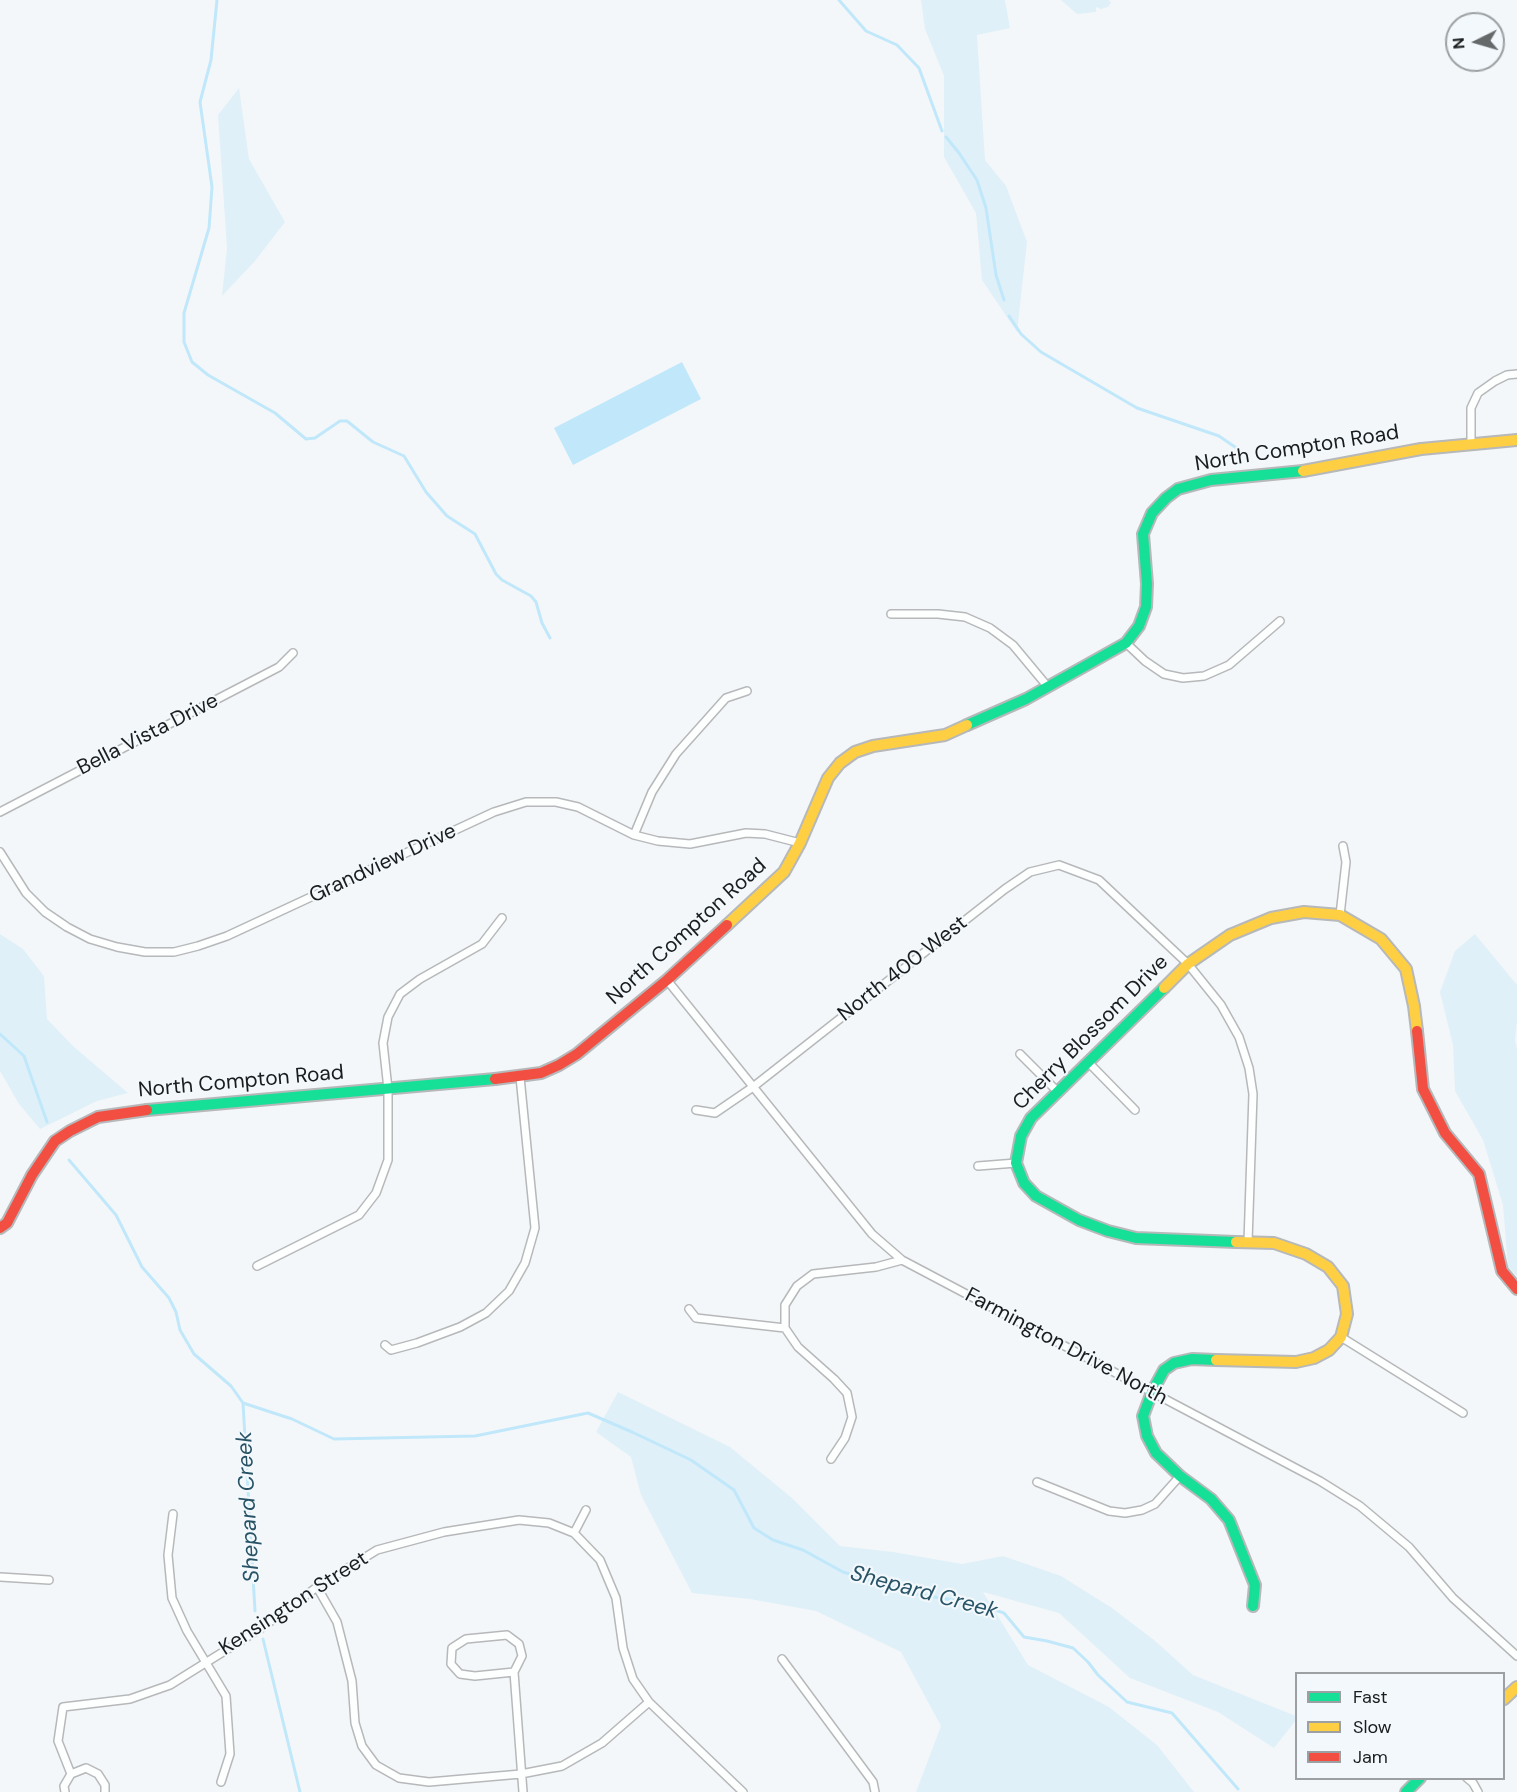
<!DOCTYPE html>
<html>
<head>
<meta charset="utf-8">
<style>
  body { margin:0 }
  #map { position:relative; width:1517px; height:1792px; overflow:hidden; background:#f4f7f9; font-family:"DM Sans",sans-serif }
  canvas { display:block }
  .legend { position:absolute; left:1295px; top:1672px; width:210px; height:108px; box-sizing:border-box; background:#f2f8fb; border:2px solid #9ca0a2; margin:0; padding:8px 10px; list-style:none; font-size:18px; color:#1a1c1d }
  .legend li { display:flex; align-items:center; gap:12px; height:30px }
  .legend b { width:30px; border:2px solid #9ca0a2 }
  .north { position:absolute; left:1445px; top:12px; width:60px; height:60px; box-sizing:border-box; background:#f2f8fb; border:2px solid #9ca0a2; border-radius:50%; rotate:265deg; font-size:16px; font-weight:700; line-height:24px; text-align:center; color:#1a1c1d }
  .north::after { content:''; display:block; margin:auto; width:21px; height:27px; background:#66696a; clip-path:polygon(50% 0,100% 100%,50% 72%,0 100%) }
</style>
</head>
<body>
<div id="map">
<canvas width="1517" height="1792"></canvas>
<ul class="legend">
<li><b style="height:8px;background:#16e098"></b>Fast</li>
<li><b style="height:8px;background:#ffcf43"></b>Slow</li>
<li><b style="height:8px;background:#f24e42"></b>Jam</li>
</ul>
<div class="north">N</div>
</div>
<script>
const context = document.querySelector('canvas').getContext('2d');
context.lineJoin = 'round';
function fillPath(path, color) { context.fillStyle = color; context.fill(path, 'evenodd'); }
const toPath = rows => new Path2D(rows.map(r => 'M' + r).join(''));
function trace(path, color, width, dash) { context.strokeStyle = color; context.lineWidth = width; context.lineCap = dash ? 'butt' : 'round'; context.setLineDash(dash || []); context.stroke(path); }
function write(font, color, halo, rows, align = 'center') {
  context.font = font + ' "DM Sans",sans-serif'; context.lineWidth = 4.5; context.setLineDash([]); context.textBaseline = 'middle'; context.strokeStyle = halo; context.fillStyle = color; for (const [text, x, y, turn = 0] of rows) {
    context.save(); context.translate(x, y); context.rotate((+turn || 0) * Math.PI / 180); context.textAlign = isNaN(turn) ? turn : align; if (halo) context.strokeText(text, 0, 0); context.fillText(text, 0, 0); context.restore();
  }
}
fillPath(toPath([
  [921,0,1005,0,1010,28,977,35,985,160,1006,186,1027,242,1017,332,982,280,976,213,944,157,944,76,925,29],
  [1061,0,1109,0,1111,3,1108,7,1101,9,1096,7,1096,12,1077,14],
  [239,88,249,159,285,222,255,261,222,296,227,248,218,115],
  [0,934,23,949,44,976,47,1019,73,1046,128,1093,97,1101,40,1129,19,1104,0,1071],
  [1475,934,1517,985,1517,1020,1515,1041,1517,1049,1517,1276,1508,1267,1503,1205,1483,1140,1455,1091,1453,1045,1440,992,1455,951],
  [618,1392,730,1447,792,1498,840,1546,893,1552,962,1564,1003,1556,1061,1576,1112,1608,1154,1640,1193,1675,1296,1716,1296,1720,1274,1748,1218,1712,1130,1678,1059,1613,983,1592,1028,1665,1109,1707,1157,1745,1194,1792,916,1792,941,1726,901,1652,816,1611,750,1599,692,1593,641,1495,631,1457,596,1432]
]), '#dff0f8');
fillPath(toPath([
  [682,362,701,399,573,465,554,428]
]), '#c0e8fa');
trace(toPath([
  [217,0,211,60,200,102,212,187,209,228,184,313,184,342,192,362,208,375,275,413,306,439,315,438,340,421,347,421,373,442,404,456,426,492,447,516,475,534,496,574,502,580,531,596,536,602,542,623,550,638],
  [839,0,866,31,897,45,919,68,942,131],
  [946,137,959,153,977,180,986,208,996,275,1004,300],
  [1009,316,1021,334,1041,352,1137,408,1219,436,1248,456],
  [0,1034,24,1056,47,1122],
  [69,1160,116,1215,142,1267,169,1298,176,1312,180,1330,194,1354,231,1386,243,1403,255,1611],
  [243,1403,292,1419,334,1439,475,1436,588,1413,632,1432,691,1460,734,1490,754,1528,773,1540,803,1550,843,1572,910,1593,977,1604,1004,1613,1024,1637,1047,1641,1073,1648,1088,1662,1098,1675,1127,1702,1172,1713,1238,1789],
  [263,1639,300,1792]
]), '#c0e8fa', 3);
const street = toPath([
  [1471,445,1471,408,1478,393,1495,381,1507,375,1517,374],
  [891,614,938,614,965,617,990,628,1013,645,1048,687],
  [1126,643,1145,661,1164,674,1183,678,1204,676,1229,665,1280,621],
  [0,812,279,667,293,653],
  [634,835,652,792,676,754,726,698,747,691],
  [0,852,26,893,45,912,67,927,90,939,117,947,145,952,174,952,198,946,227,936,494,812,526,802,556,802,578,807,634,835,658,841,690,844,746,833,765,834,800,843],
  [1340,915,1346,862,1343,846],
  [667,980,872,1234,902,1260,1320,1481,1360,1506,1409,1547,1453,1598,1517,1656],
  [1020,1054,1057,1091],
  [1089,1063,1135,1110],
  [696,1110,715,1113,753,1087,1005,889,1030,872,1059,865,1099,880,1188,964,1221,1005,1239,1037,1249,1068,1253,1094,1248,1242],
  [978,1166,1016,1163],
  [257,1266,359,1215,376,1193,388,1160,388,1089,383,1043,388,1017,400,994,420,979,482,944,502,918],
  [689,1309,696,1318,785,1328],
  [1341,1337,1463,1413],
  [385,1345,391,1350,417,1343,460,1327,486,1313,509,1291,525,1263,535,1228,520,1077],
  [831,1459,845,1438,852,1417,847,1393,834,1379,798,1347,785,1328,785,1305,797,1286,813,1274,876,1267,902,1260],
  [1037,1482,1109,1511,1125,1513,1142,1510,1155,1504,1180,1476],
  [173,1514,168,1555,172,1598,187,1631,226,1696,230,1754,221,1782],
  [574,1533,586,1510],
  [0,1577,49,1580],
  [317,1587,337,1622,352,1681,355,1723,362,1746,376,1765,399,1778,429,1782,521,1774,562,1766,602,1743,649,1702],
  [782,1659,873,1782,875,1792],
  [514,1672,475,1676,460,1674,451,1664,452,1648,466,1639,507,1635,519,1644,522,1656,514,1672,523,1792],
  [1467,1778,1473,1783,1478,1792],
  [65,1792,64,1786,71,1774],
  [105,1792,105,1785,98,1774,86,1768,71,1774,58,1741,63,1707,130,1699,170,1685,263,1627,317,1587,377,1550,444,1532,519,1520,549,1523,574,1533,600,1560,616,1598,623,1648,633,1679,649,1702,743,1792]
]);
const fast = toPath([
  [967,725,1026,699,1126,643,1139,626,1146,607,1147,584,1143,534,1152,513,1166,498,1178,489,1211,480,1303,471],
  [1164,988,1031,1118,1021,1136,1016,1163,1024,1183,1036,1196,1079,1220,1108,1231,1136,1238,1236,1242],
  [147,1110,495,1079],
  [1216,1360,1192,1359,1174,1363,1164,1370,1152,1392,1143,1416,1147,1436,1156,1453,1180,1476,1211,1499,1229,1520,1255,1585,1253,1606],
  [1406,1792,1420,1778]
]);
const slow = toPath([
  [1303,471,1421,449,1517,440],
  [727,925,784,872,800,843,828,778,840,763,855,752,873,746,945,735,967,725],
  [1164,988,1188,964,1230,935,1271,918,1304,912,1340,915,1381,939,1406,969,1414,1006,1417,1031],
  [1216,1360,1296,1362,1314,1358,1329,1350,1341,1337,1347,1314,1343,1286,1328,1267,1306,1254,1274,1243,1236,1242],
  [1504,1699,1517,1687]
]);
const jam = toPath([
  [1417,1031,1423,1089,1445,1133,1479,1174,1502,1271,1517,1289],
  [495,1079,541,1073,559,1065,577,1054,667,980,727,925],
  [0,1228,7,1223,32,1175,55,1141,70,1131,98,1117,147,1110]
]);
trace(street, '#b6b8ba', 10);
trace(fast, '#b6b8ba', 14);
trace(slow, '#b6b8ba', 14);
trace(jam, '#b6b8ba', 14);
trace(street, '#fdfefe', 7);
trace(fast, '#16e098', 10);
trace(slow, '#ffcf43', 10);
trace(jam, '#f24e42', 10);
write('21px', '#1a1c1d', '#f2f8fb', [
  ["North Compton Road",1297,449,-9],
  ["Bella Vista Drive",148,735,-27],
  ["Grandview Drive",383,864,-25],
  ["North Compton Road",687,932,-42],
  ["North 400 West",903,969,-38],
  ["Cherry Blossom Drive",1091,1033,-45],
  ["North Compton Road",241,1082,-5],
  ["Farmington Drive North",1066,1347,28],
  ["Kensington Street",294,1604,-33]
]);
write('italic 22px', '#285366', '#f2f8fb', [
  ["Shepard Creek",249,1507,-93],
  ["Shepard Creek",924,1593,15]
]);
</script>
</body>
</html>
